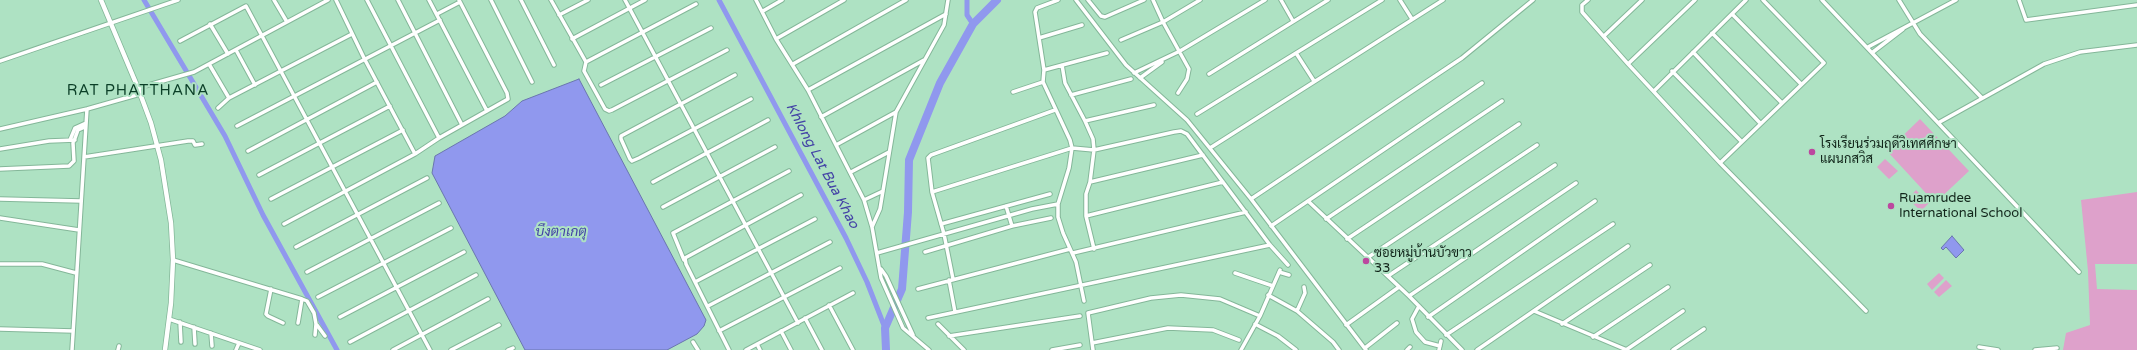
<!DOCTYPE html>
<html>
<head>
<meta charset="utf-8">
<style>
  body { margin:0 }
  canvas { display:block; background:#aee2c3 }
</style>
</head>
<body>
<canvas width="2137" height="350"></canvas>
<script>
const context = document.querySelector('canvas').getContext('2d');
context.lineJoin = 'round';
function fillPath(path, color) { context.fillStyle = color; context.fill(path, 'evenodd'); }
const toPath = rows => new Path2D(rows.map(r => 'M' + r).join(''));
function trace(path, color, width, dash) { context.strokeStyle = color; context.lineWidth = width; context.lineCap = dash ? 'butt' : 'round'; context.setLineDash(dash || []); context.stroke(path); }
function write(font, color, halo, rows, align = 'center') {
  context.font = font + ' "Varela Round",Sarabun,sans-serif'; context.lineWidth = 4; context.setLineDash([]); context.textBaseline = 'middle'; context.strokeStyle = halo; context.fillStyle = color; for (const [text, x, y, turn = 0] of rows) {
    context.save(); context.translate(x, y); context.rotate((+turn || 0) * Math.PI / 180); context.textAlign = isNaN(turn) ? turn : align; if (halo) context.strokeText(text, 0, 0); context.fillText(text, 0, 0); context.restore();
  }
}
fillPath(toPath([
  [1920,119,1969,171,1935,203,1887,151],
  [1885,159,1898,171,1889,179,1877,167],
  [1916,190,1929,203,1921,211,1908,199],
  [2137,192,2137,264,2095,264,2097,289,2137,290,2137,350,2063,350,2066,333,2090,325,2088,271,2081,200],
  [1939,273,1944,278,1932,290,1927,284],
  [1946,280,1952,286,1939,297,1934,292]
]), '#dea1cb');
const water = toPath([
  [579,79,706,320,704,326,697,334,667,350,525,350,432,173,435,156,505,116,522,101,579,79],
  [1952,236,1964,250,1956,258,1946,247,1943,250,1941,248,1952,236]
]);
fillPath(water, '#9098ee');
trace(water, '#6a76ae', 1);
trace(toPath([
  [144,0,225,136,263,215,337,350],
  [719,0,846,238,867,282,885,328],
  [967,0,967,15,973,24]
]), '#9098ee', 5);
trace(toPath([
  [886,350,885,328,902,289,908,212,909,160,940,83,973,24,997,0]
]), '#9098ee', 8);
const minor = toPath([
  [274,0,287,22],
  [336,0,364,58,415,154],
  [367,0,439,138],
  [398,0,462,125],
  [429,0,487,111],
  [491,0,532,82],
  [521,0,554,65],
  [551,0,586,62],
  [625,0,798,323],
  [756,0,776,39,808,90,864,200,872,227,881,278,903,328,929,350],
  [1058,0,1037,8,1035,12,1044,70,1043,82,1070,140,1072,148,1094,150,1174,132,1181,131,1187,134,1270,245,1288,265],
  [1076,0,1126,65,1187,120,1251,199,1366,350],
  [1088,0,1101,16,1105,17,1144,0],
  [1153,0,1163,22,1189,69,1187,79,1178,93],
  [1281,0,1293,21],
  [1400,0,1412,19],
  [1588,0,1582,5,1582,12,1628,64,1720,163,1866,311],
  [1822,0,2079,272],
  [1899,0,1920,34,1982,98],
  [2019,0,2026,20,2137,5],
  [696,4,586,62,584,71,605,109,609,111,612,110,727,50],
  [763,11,782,0],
  [437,14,460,2],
  [1732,14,1801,84],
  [559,15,588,0],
  [210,24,228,54],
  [1712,33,1782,103],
  [1604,36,1642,0],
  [1039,38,1082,25],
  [572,39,645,0],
  [776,39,844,0],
  [1121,40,1163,22,1200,0],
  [180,41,246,6,430,350],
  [1868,47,1956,0],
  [236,50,255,85],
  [1693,52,1760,123],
  [1873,52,1903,29],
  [1296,53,1314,81],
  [0,61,178,0],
  [209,64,229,98],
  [793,64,906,0],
  [1628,64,1695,0],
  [1062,65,1065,83,1085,121,1154,105],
  [1044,70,1107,53],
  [1672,71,1741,141],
  [1134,73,1180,51,1265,0],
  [1209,74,1328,0],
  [735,75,621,136,621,139,630,159,632,161,639,158,751,99],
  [1140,78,1162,62],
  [601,85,711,28],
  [138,88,194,72,328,0],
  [808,90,946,14],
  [1654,91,1746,0],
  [1013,92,1043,82],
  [1071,95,1131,79],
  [218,108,229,98,352,34],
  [1197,114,1382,0],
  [821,117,924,60],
  [1085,121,1093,139,1094,150,1090,182,1203,155],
  [1938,123,2044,64,2080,52,2137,45],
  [237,126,440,20],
  [0,129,87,109,140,94],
  [70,140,75,128,86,123],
  [74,141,78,130,85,127],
  [836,145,896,112],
  [1210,148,1443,0],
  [0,149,49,141,75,140],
  [248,151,377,82],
  [84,157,188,141,193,141,195,145,202,144],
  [1720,163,1824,63,1763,0],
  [0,169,69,166,74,161,73,143],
  [851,172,889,152],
  [259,175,390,106],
  [653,182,768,120],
  [1090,182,1086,194,1086,216,1094,249],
  [932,192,1072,148,1069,168,1058,204,1058,217,1063,233,1076,262,1084,301],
  [0,199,81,201],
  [271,199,403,130],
  [1251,199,1462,58,1533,0],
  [864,200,883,191],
  [1308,201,1409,296,1462,350],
  [1006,206,1012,226],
  [663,207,775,147],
  [1086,216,1223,182],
  [0,218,79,230],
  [1326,219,1502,101],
  [284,224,415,154,439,138,508,99,507,93,459,0],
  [941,224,1050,194],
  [1271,226,1482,83],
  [872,227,880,209,896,112,944,25,948,0],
  [1347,239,1519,124],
  [296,247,427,178],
  [925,252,1012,226,1051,218],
  [877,253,1032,209,1058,204],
  [1073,253,1246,212],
  [1367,258,1537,145],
  [173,260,302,299,307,301,314,313,316,324,315,335],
  [684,260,673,233,789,171],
  [0,264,42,264,76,273],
  [881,269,886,276,913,335],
  [307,272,439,203],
  [1279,272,1289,275],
  [1235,273,1273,286],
  [1388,276,1555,165],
  [953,279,944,234,932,192,928,158,931,155,1055,110],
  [949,280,955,312],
  [695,282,815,219],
  [271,289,266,314,268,316,283,323],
  [918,289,1070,249],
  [1268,295,1297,311,1333,342,1339,350],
  [1409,296,1576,183],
  [318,297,451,228],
  [829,305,853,350],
  [708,306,830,242],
  [1419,306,1412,319,1416,332,1425,342,1440,346],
  [1297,311,1305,293,1304,287],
  [1534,311,1627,350],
  [340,317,464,252],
  [1428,317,1595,201],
  [805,318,822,350],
  [928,318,1270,245],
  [169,319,260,350],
  [180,322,181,342],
  [298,323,302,299],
  [938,324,964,350],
  [1255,324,1278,336,1296,350],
  [1562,324,1650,265],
  [317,325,325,336],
  [1346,325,1399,287],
  [194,327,195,344],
  [0,329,73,331],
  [719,331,840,268],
  [781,331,791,350],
  [211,333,212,346],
  [1446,335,1613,224],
  [949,336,1080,316],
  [1593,337,1668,287],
  [350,342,476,275],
  [693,342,698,350],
  [1092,343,1168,328,1213,330,1239,340],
  [757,344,760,350],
  [1979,347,1998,350],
  [1365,348,1397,323],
  [72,350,87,109],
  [118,350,119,346],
  [236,350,239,343],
  [393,350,488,299],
  [451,350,499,325],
  [508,350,513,348],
  [729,350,686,264,685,258,801,195],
  [746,350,853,293],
  [1052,350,1080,345],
  [1093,350,1088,313,1151,298,1181,295,1220,299,1260,316],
  [1241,350,1260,316,1280,270],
  [1407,350,1410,347],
  [1439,350,1441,341],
  [1477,350,1628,246],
  [1626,350,1683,311],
  [1673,350,1704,329],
  [2035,350,2057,348]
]);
const tertiary = toPath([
  [101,0,138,88,151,123,161,160,171,223,173,260,171,303,165,350]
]);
trace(minor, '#84b799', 5.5);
trace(tertiary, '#84b799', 6);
trace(minor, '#fff', 3.5);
trace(tertiary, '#fff', 4.5);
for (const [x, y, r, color] of [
  [1812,152,4,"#bc479f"],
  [1891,206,4,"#bc479f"],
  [1366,261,4,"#bc479f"]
]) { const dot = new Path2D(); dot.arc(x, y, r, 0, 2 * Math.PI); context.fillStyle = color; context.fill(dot); trace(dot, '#aee2c3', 1.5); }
write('13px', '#11251a', '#aee2c3', [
  ["โรงเรียนร่วมฤดีวิเทศศึกษา",1820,145],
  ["แผนกสวิส",1820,160],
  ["Ruamrudee",1899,199],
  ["International School",1899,214],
  ["ซอยหมู่บ้านบัวขาว",1374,254],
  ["33",1374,269]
], 'left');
write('italic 14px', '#4443a6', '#aee2c3', [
  ["Khlong Lat Bua Khao",822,166,62],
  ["บึงตาเกตุ",561,232]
]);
context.letterSpacing = '1px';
write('15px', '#0b3f27', '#aee2c3', [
  ["RAT PHATTHANA",138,91]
]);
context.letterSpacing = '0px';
</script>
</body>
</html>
